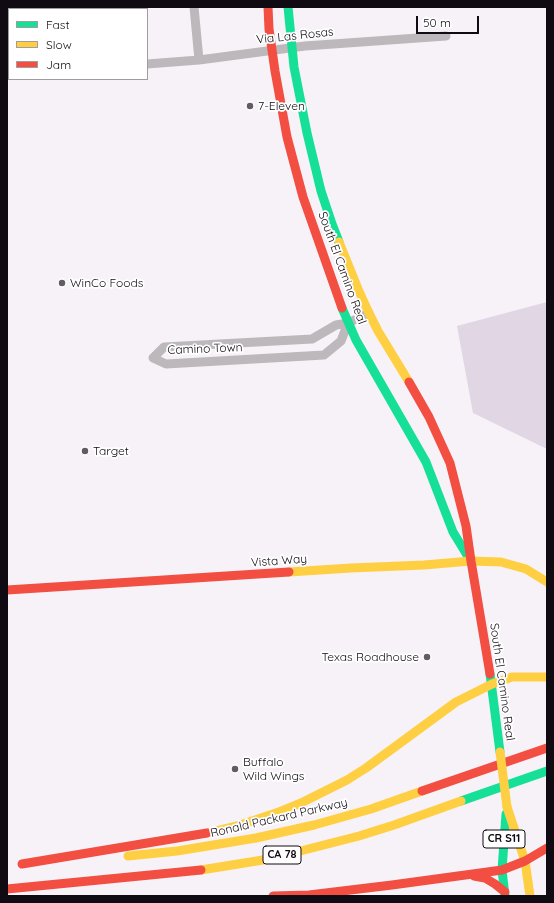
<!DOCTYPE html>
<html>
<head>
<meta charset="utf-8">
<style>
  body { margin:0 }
  #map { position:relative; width:554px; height:903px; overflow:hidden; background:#f7f2f8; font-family:Quicksand,sans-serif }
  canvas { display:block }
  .frame { position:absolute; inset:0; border:8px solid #100a12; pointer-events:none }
  .legend { position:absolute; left:8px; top:8px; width:140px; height:72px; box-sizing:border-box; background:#fff; border:1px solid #9f9da0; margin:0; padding:5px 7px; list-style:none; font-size:12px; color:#100a12 }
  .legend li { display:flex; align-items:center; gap:8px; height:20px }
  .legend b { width:20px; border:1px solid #9f9da0 }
  .scale { position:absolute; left:416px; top:16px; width:63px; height:18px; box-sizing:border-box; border:2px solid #100a12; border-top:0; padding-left:5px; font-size:12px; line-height:14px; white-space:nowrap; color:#100a12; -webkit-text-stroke:3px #fff; paint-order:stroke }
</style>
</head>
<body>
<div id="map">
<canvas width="554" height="903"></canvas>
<div class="frame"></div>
<ul class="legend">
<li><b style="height:5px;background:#16e098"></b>Fast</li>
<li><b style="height:5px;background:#ffcf43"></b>Slow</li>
<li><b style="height:5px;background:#f24e42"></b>Jam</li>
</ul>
<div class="scale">50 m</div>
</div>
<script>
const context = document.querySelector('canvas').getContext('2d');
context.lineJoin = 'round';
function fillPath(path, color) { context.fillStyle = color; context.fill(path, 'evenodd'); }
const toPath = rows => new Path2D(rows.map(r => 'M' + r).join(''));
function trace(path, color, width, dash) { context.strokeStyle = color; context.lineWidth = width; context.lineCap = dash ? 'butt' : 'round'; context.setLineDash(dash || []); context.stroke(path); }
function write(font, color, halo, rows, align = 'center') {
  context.font = font + ' Quicksand,sans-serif'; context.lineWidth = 3.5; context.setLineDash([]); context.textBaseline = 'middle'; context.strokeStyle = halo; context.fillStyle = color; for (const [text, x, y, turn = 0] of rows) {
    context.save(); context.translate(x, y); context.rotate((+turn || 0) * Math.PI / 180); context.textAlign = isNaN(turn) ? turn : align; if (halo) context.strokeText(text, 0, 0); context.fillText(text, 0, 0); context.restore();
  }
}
fillPath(toPath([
  [547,302,547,449,473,413,457,326]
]), '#e1d6e4');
trace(toPath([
  [118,7,118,9],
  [194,7,199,60],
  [147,64,199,60,305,46,446,36],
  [7,74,9,74],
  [348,323,341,341,324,355,166,364,153,358,164,347,312,339,336,325,348,323,369,313]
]), '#bcb8bc', 9);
trace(toPath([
  [288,7,294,67,307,133,321,191,332,224,339,242],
  [342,308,356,340,426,462,453,532,467,555],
  [490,674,500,752],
  [461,801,547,771],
  [505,896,502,870,506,814]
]), '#16e098', 9);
trace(toPath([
  [339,242,358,289,369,313,378,331,409,382],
  [289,572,351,568,424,565,471,561,501,562,526,569,547,582],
  [507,807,525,861,530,896],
  [207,833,240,825,279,812,301,803,347,780,366,768,456,702,492,684,512,677,547,677],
  [128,856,177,851,256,838,314,825,371,809,422,791],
  [201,870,269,859,359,836,394,825,461,801]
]), '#ffcf43', 9);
trace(toPath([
  [268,7,269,29,275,71,287,137,303,197,342,308],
  [409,382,429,417,450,463,466,526,471,561,490,674],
  [7,590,289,572],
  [422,791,547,748],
  [22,864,207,833],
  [474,876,485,878,495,884,505,892],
  [7,889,201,870],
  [273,896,309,895,392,885,502,870,525,861,547,848]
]), '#f24e42', 9);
trace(toPath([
  [500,752,507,807]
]), '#ffcf43', 9);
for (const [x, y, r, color] of [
  [250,106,4,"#615b62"],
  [62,283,4,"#615b62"],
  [85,451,4,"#615b62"],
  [427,657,4,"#615b62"],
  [235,769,4,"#615b62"]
]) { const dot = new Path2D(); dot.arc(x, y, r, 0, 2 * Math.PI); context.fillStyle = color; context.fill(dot); trace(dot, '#fff', 1.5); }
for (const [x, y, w] of [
  [504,839,42],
  [282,855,38]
]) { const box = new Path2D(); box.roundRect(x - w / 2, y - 9, w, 18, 3); context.fillStyle = '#fff'; context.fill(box); trace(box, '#100a12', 1); }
write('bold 11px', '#100a12', null, [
  ["CR S11",504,839],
  ["CA 78",282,855]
]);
write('12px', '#100a12', '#fff', [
  ["Via Las Rosas",295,36,-6],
  ["South El Camino Real",342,268,70],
  ["Camino Town",205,349,-2],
  ["Vista Way",279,561,-4],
  ["South El Camino Real",502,682,82],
  ["Ronald Packard Parkway",279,818,-13]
]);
write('12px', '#100a12', '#fff', [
  ["7-Eleven",258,106],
  ["WinCo Foods",70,283],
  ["Target",93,451],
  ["Texas Roadhouse",419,657,"right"],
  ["Buffalo",243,762],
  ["Wild Wings",243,776]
], 'left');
</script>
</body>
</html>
